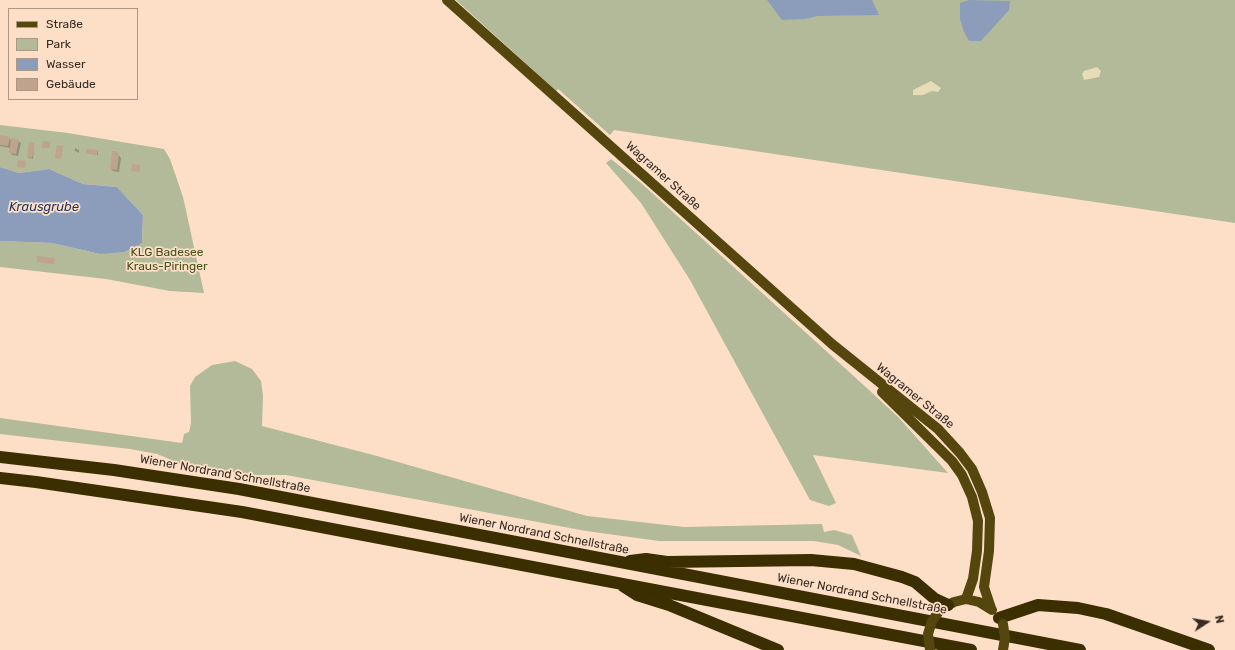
<!DOCTYPE html>
<html>
<head>
<meta charset="utf-8">
<style>
  body { margin:0 }
  #map { position:relative; width:1235px; height:650px; overflow:hidden; background:#fddfc7; font-family:Rubik,sans-serif }
  canvas { display:block }
  .legend { position:absolute; left:8px; top:8px; width:130px; height:92px; box-sizing:border-box; background:#fddfc7; border:1px solid #ad9785; margin:0; padding:5px 7px; list-style:none; font-size:12px; color:#362b22 }
  .legend li { display:flex; align-items:center; gap:8px; height:20px }
  .legend b { width:20px; border:1px solid #ad9785 }
  .north { position:absolute; left:1187px; top:602px; width:40px; height:40px; -webkit-text-stroke:3px #fddfc7; paint-order:stroke; rotate:78deg; font-size:11px; font-weight:700; line-height:16px; text-align:center; color:#362b22 }
  .north::after { content:''; display:block; margin:auto; width:14px; height:18px; background:#362b22; clip-path:polygon(50% 0,100% 100%,50% 72%,0 100%) }
</style>
</head>
<body>
<div id="map">
<canvas width="1235" height="650"></canvas>
<ul class="legend">
<li><b style="height:5px;background:#55460e"></b>Straße</li>
<li><b style="height:11px;background:#b2ba99"></b>Park</li>
<li><b style="height:11px;background:#8c9dbb"></b>Wasser</li>
<li><b style="height:11px;background:#bfa38c"></b>Gebäude</li>
</ul>
<div class="north">N</div>
</div>
<script>
const context = document.querySelector('canvas').getContext('2d');
context.lineJoin = 'round';
function fillPath(path, color) { context.fillStyle = color; context.fill(path, 'evenodd'); }
const toPath = rows => new Path2D(rows.map(r => 'M' + r).join(''));
function trace(path, color, width, dash) { context.strokeStyle = color; context.lineWidth = width; context.lineCap = dash ? 'butt' : 'round'; context.setLineDash(dash || []); context.stroke(path); }
function write(font, color, halo, rows, align = 'center') {
  context.font = font + ' Rubik,sans-serif'; context.lineWidth = 3.5; context.setLineDash([]); context.textBaseline = 'middle'; context.strokeStyle = halo; context.fillStyle = color; for (const [text, x, y, turn = 0] of rows) {
    context.save(); context.translate(x, y); context.rotate((+turn || 0) * Math.PI / 180); context.textAlign = isNaN(turn) ? turn : align; if (halo) context.strokeText(text, 0, 0); context.fillText(text, 0, 0); context.restore();
  }
}
fillPath(toPath([
  [456,0,1235,0,1235,223,614,130,610,135,558,89,556,91],
  [0,125,68,133,164,149,170,159,183,197,204,293,170,291,106,279,0,267,0,241,52,243,100,254,142,243,143,215,117,187,83,184,49,169,19,173,0,167],
  [611,159,641,183,869,390,899,418,948,473,813,455,836,503,829,506,810,500,690,280,641,203,606,163],
  [235,361,252,369,261,381,263,396,262,426,377,456,587,516,684,527,822,524,824,532,834,530,852,535,861,556,838,545,814,541,659,541,586,531,286,475,253,475,181,464,157,454,130,449,0,434,0,418,182,443,184,434,189,432,191,423,190,386,195,377,212,365]
]), '#b2ba99');
fillPath(toPath([
  [1097,67,1101,71,1099,77,1084,80,1082,74,1084,71],
  [931,81,941,88,938,92,932,91,923,95,913,95,913,90]
]), '#e6dcb7');
fillPath(toPath([
  [767,0,872,0,879,15,817,16,805,19,782,20],
  [969,0,1010,1,1009,10,981,41,969,41,964,32,960,19,960,3],
  [0,167,19,173,49,169,83,184,117,187,143,215,142,243,124,252,100,254,52,243,0,241]
]), '#8c9dbb');
fillPath(toPath([
  [0,136,9,138,12,141,18,141,21,143,18,156,12,155,10,152,10,148,0,146],
  [34,144,33,159,29,158,28,157],
  [75,148,79,150,79,153,75,151],
  [98,151,98,155,87,153],
  [116,152,121,158,119,172,113,171,111,169]
]), '#0003');
fillPath(toPath([
  [0,135,10,137,8,146,0,145],
  [11,138,19,140,16,154,9,153],
  [43,141,50,142,50,148,42,148],
  [29,142,35,143,32,158,27,157],
  [57,145,63,146,61,159,55,158],
  [86,149,98,150,97,155,86,153],
  [112,151,117,151,116,154,119,154,117,170,110,169],
  [18,160,26,161,25,168,17,167],
  [132,164,140,165,140,172,131,171],
  [37,256,55,258,54,264,37,262]
]), '#bfa38c');
trace(toPath([
  [447,0,832,344,938,429,960,453,972,469,982,492,990,518,989,551,984,587,991,608],
  [882,392,952,461,962,475,972,497,978,521,977,551,973,579,966,599],
  [941,609,954,602,966,599,979,602,992,610]
]), '#55460e', 10);
trace(toPath([
  [0,457,114,470,239,489,1080,650],
  [0,478,36,482,242,512,971,650],
  [630,561,646,559,667,562,811,560,854,564,902,577,915,582,935,599,948,605],
  [623,586,637,595,669,605,778,650],
  [999,618,1038,605,1078,608,1106,614,1209,650]
]), '#3b2e00', 12);
trace(toPath([
  [1003,624,1005,638,1003,650],
  [930,650,928,634,932,621,940,610]
]), '#55460e', 10);
write('12px', '#362b22', '#fddfc7', [
  ["Wagramer Straße",663,176,42],
  ["Wagramer Straße",915,396,39],
  ["Wiener Nordrand Schnellstraße",225,474,10],
  ["Wiener Nordrand Schnellstraße",544,534,11],
  ["Wiener Nordrand Schnellstraße",862,594,11]
]);
write('12px', '#47511b', '#fddfc7', [
  ["KLG Badesee",167,253],
  ["Kraus-Piringer",167,267]
]);
write('italic 13px', '#1f355e', '#fddfc7', [
  ["Krausgrube",44,207]
]);
</script>
</body>
</html>
